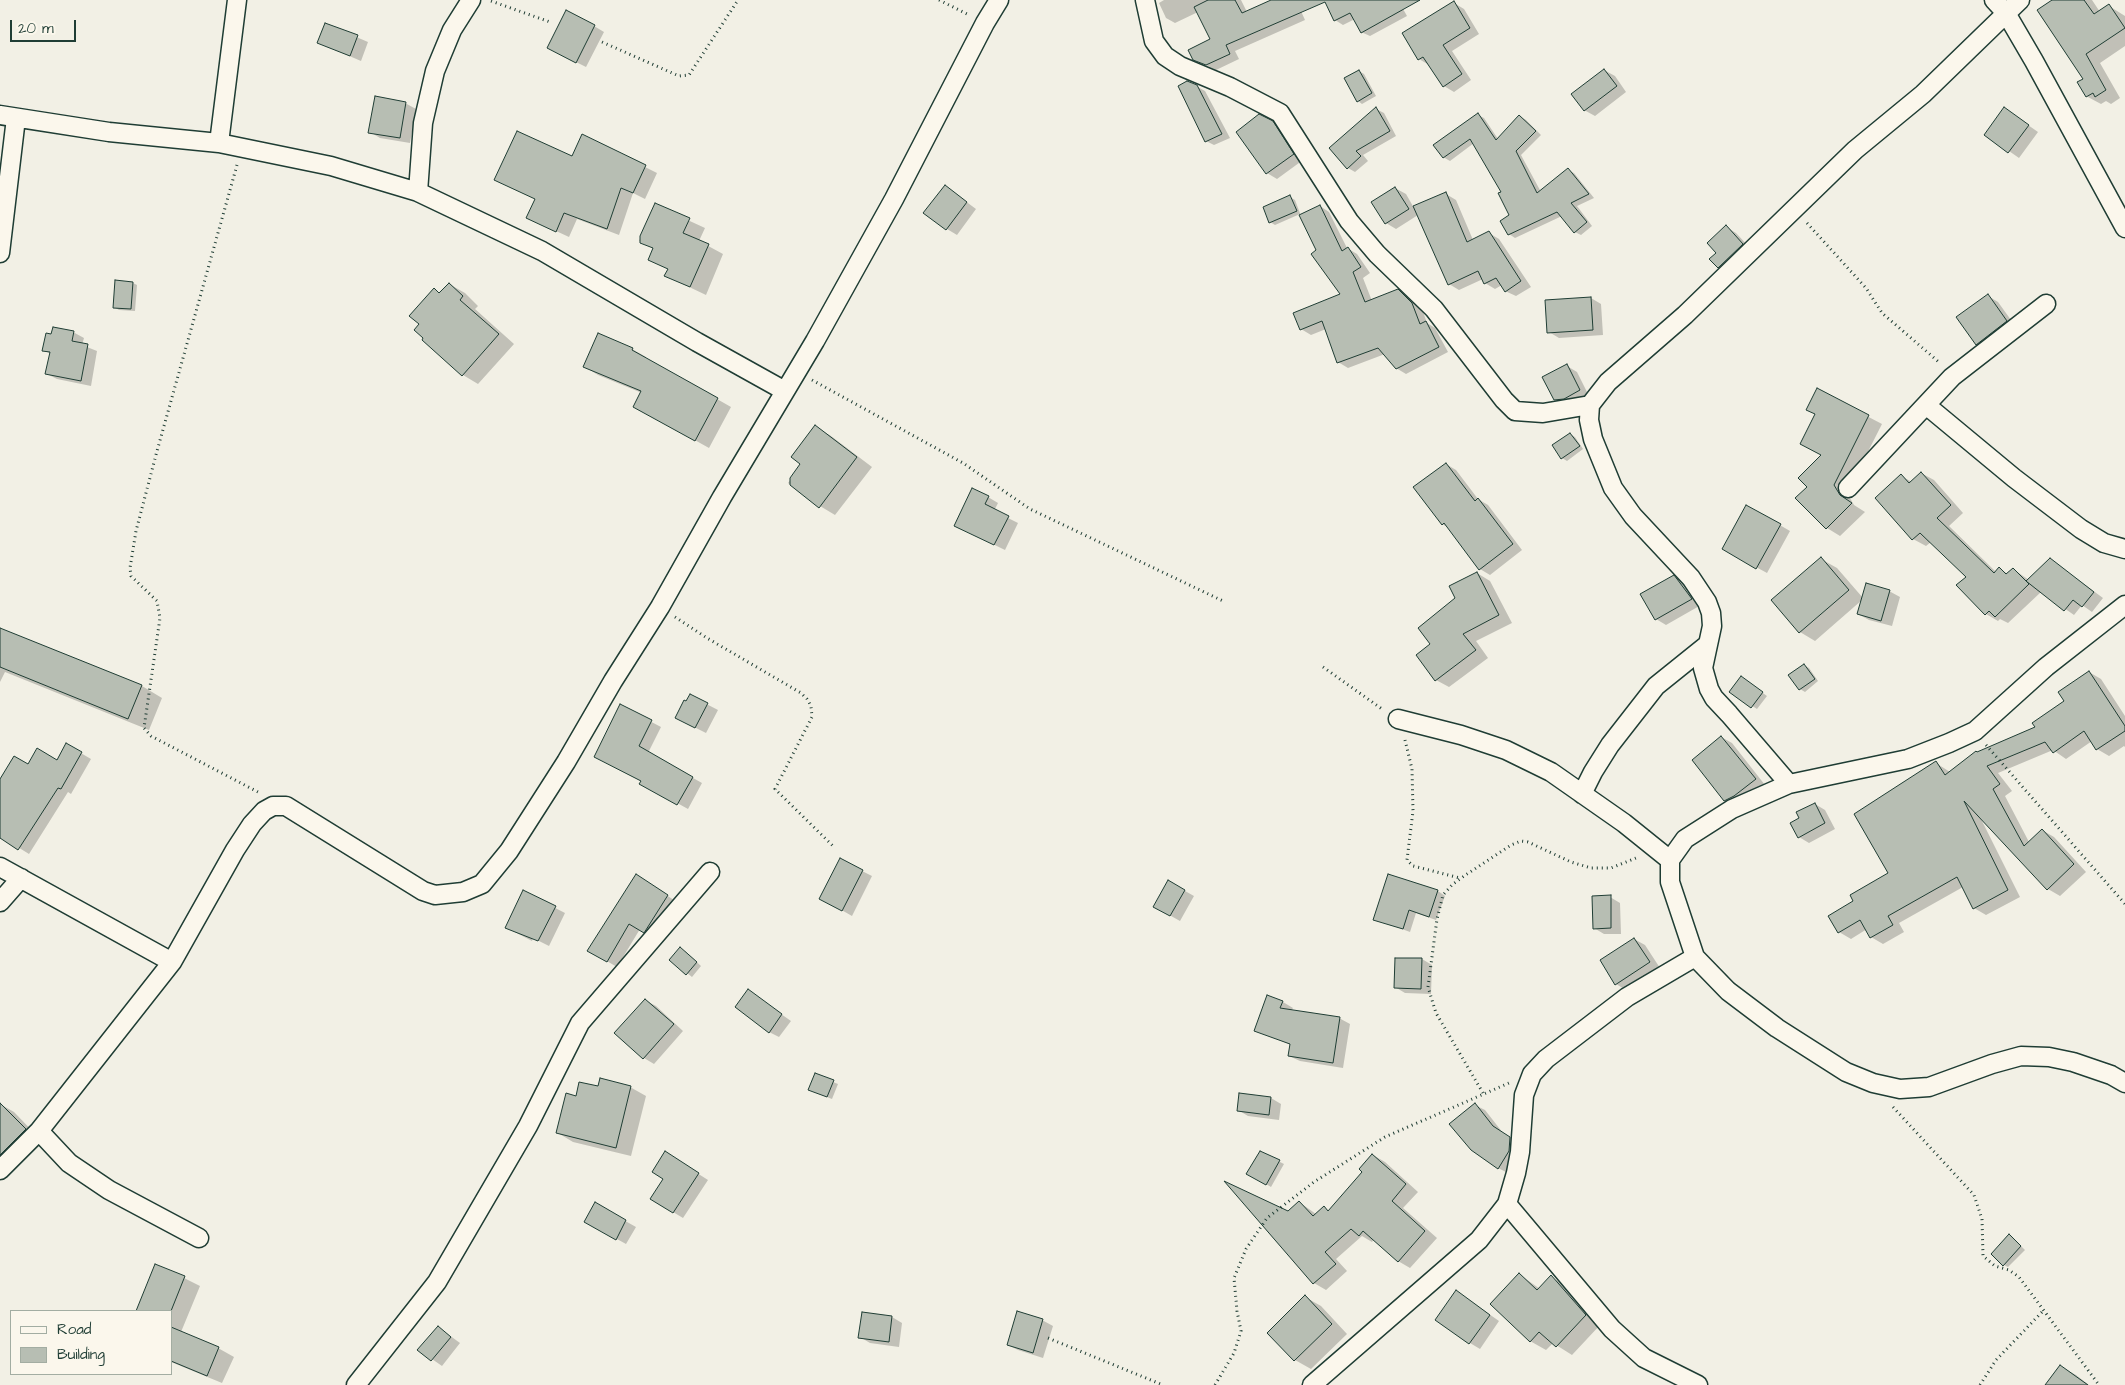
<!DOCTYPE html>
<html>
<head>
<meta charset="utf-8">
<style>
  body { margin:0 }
  #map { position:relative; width:2125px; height:1385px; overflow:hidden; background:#f2f0e5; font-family:"Architects Daughter",sans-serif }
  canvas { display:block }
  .legend { position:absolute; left:10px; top:1310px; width:162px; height:65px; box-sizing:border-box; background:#fbf7ec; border:1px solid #a3ada2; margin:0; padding:6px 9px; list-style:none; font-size:15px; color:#1f3d34 }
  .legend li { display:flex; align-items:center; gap:10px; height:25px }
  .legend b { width:25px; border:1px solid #a3ada2 }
  .scale { position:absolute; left:10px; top:20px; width:66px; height:22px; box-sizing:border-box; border:2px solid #1f3d34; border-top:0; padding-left:6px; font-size:15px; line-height:18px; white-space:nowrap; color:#1f3d34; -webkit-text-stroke:4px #fbf7ec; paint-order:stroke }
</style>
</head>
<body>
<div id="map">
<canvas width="2125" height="1385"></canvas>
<ul class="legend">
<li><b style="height:6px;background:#fbf7ec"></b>Road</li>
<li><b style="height:14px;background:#b7beb3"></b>Building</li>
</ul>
<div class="scale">20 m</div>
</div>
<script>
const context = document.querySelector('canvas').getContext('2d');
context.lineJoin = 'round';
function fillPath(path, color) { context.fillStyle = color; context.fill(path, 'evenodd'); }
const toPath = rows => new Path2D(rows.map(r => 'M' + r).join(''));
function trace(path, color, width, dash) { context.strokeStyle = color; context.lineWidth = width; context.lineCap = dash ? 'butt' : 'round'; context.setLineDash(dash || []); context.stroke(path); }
fillPath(toPath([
  [1164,0,1241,0,1247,12,1274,0,1296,0,1305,20,1235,51,1239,59,1216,70,1194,59,1212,40,1198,12,1175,23,1166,18,1159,3],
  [1326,0,1398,0,1407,16,1370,36,1361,32,1355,19,1343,25,1335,20],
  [2054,0,2092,0,2100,12,2109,6,2125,16,2125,46,2100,63,2120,98,2111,104,2106,101,2101,104,2086,96,2085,79],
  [1454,3,1464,9,1479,34,1452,51,1471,80,1454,92,1444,86,1429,65,1419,59],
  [326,24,368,42,361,61,319,43],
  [594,26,604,32,586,67,558,53],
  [1604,70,1615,76,1626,92,1595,116,1584,110],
  [1359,71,1364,74,1376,96,1362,104,1358,101],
  [1196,86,1205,91,1230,138,1214,145,1206,141],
  [405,103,416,109,410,143,380,138,370,132],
  [1376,109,1384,113,1396,136,1363,155,1368,161,1355,172,1348,168],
  [2005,109,2038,132,2019,158,1986,135],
  [1478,115,1484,118,1498,139,1519,116,1526,120,1541,135,1521,155,1541,192,1568,170,1574,173,1594,198,1577,206,1592,226,1581,235,1575,232,1562,216,1515,238,1509,234,1511,216,1502,192,1474,143,1450,161,1443,157],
  [1272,122,1283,128,1303,160,1277,179,1267,173,1237,132],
  [583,136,657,173,645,199,633,193,619,235,577,219,569,237,528,218,536,199,508,186,572,158],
  [945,186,976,209,957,235,947,229],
  [1395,188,1406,194,1414,208,1446,194,1456,200,1473,240,1489,233,1499,239,1531,287,1516,296,1505,291,1502,285,1495,289,1485,283,1483,279,1459,290,1449,284,1418,215,1396,229,1386,223],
  [1290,197,1295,200,1301,216,1320,206,1329,212,1347,248,1357,254,1370,273,1363,278,1372,301,1398,291,1408,297,1422,309,1427,323,1435,328,1448,352,1406,374,1396,368,1385,354,1348,368,1338,362,1326,329,1311,335,1301,329,1342,294,1300,214,1275,225,1270,222],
  [655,205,705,228,699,241,723,254,706,295,666,276,669,270,650,259,654,249,639,241],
  [1726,227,1736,233,1752,250,1729,273,1719,267,1717,253],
  [133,283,137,285,135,311,119,310,114,307],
  [449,284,465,293,478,306,475,309,514,344,478,384,463,375,423,339,434,290,440,294],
  [1988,296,1998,302,2016,327,1987,350,1977,344],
  [1591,298,1601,304,1603,335,1559,338,1549,332],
  [73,332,84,338,82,345,97,351,91,386,57,379,47,374,51,354,43,350,52,335],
  [632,349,646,357,645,358,731,407,709,448,648,414,642,393,598,375,585,367],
  [1567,366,1577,372,1589,396,1565,405,1555,400],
  [1817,390,1882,424,1847,493,1854,505,1865,512,1840,536,1827,528,1797,498,1809,487,1822,455,1816,414],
  [816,427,831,436,872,467,835,515,820,506,788,483,802,464],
  [1570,434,1575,437,1583,449,1567,461,1562,458],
  [1446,464,1456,470,1478,499,1488,505,1522,550,1490,575,1480,569,1449,528,1442,524],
  [1921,473,1934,480,1963,513,1949,526,1996,572,2000,569,2008,574,2013,569,2029,580,2050,559,2103,598,2092,612,2082,605,2074,615,2041,592,2008,623,2000,619,1998,621,1986,614,1968,577,1931,542,1926,546,1913,539,1901,476,1912,482],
  [988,497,998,503,994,511,1018,523,1005,550,966,531],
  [1747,506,1790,531,1767,573,1723,549],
  [1821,559,1837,568,1863,598,1889,591,1900,597,1892,626,1869,620,1858,614,1862,600,1815,641,1800,632],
  [1477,573,1490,581,1512,623,1476,641,1488,658,1449,687,1436,680,1432,644,1457,598],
  [1674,577,1684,582,1701,605,1666,625,1656,619],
  [0,629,142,686,162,698,149,730,5,672,0,682],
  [1804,665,1809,668,1818,681,1805,692,1800,689],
  [2089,672,2101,679,2125,716,2125,747,2124,746,2109,756,2097,749,2092,741,2066,759,2053,750,1998,773,2012,791,2005,796,2029,842,2042,830,2054,837,2086,872,2060,896,2048,889,1980,817,2020,897,1986,915,1974,908,1963,887,1899,923,1904,932,1883,944,1871,937,1867,929,1851,939,1839,932,1854,901,1890,873,1936,763,1950,772,2037,728,2066,701],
  [1746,681,1767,696,1757,709,1731,692],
  [691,696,718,710,706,733,686,723,687,703],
  [621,706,661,727,648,753,702,783,688,809,641,783,642,781],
  [1721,737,1732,743,1765,785,1736,806,1725,800],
  [67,745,91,759,71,794,68,792,29,854,0,836,0,781,28,765,57,761],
  [1815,804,1825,810,1835,829,1809,843,1799,837,1801,819],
  [862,871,872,876,852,916,831,904],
  [1389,876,1438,891,1445,896,1436,920,1416,913,1410,932,1375,919],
  [646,882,677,902,654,938,640,929,617,967,588,950],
  [1169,882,1194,896,1180,921,1155,907],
  [524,892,565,913,549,946,533,938,532,941,507,928],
  [1610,897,1620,903,1621,934,1604,934,1594,928],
  [1634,939,1645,945,1660,968,1626,990,1616,984],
  [685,951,701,966,692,977,671,960],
  [1422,959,1432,965,1431,994,1405,993,1395,987],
  [748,991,791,1021,779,1037,769,1032],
  [645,1000,656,1006,683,1031,654,1064,644,1058],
  [1283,1002,1293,1008,1291,1011,1339,1018,1350,1024,1343,1068,1300,1061,1289,1056,1291,1045,1255,1030],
  [833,1082,838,1084,832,1099,814,1092],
  [630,1087,646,1096,631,1156,573,1142,558,1133,577,1098],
  [1271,1098,1281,1104,1279,1120,1248,1116,1238,1110],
  [0,1104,14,1112,40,1139,0,1179],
  [1475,1105,1485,1110,1503,1133,1520,1144,1508,1173,1498,1168],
  [1260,1152,1284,1164,1271,1187,1248,1173],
  [1373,1155,1385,1162,1418,1192,1403,1208,1437,1238,1410,1268,1398,1261,1374,1239,1372,1242,1362,1236,1336,1259,1347,1271,1326,1290,1314,1283,1289,1212,1299,1202,1316,1214,1324,1207,1329,1211,1364,1172],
  [675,1159,708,1180,683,1218,673,1212],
  [595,1204,636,1227,626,1244,586,1222],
  [2014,1239,2025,1250,2008,1267,2004,1265],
  [155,1266,184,1278,200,1286,181,1332,218,1348,234,1357,222,1383,171,1362,171,1311,137,1311],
  [1519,1274,1540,1289,1551,1277,1566,1286,1601,1324,1572,1355,1553,1343,1546,1350,1530,1341],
  [1305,1297,1321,1306,1347,1334,1311,1369,1295,1360,1269,1333],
  [1466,1298,1499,1321,1480,1349,1470,1343],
  [863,1313,892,1317,902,1323,899,1347,870,1343,860,1337],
  [1042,1320,1053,1326,1043,1358,1018,1350,1008,1345],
  [438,1327,460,1343,442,1366,419,1350],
  [2060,1366,2076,1375,2089,1385,2047,1385]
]), '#0003');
const building = toPath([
  [1208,0,1235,0,1242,13,1271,0,1420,0,1361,33,1350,13,1334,21,1325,2,1226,45,1230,54,1206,65,1193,60,1188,50,1210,39,1194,7,1208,0],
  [2052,0,2084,0,2094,14,2109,4,2125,28,2086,54,2106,90,2095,97,2093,93,2086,97,2077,82,2083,79,2037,10,2052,0],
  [1454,1,1470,28,1443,45,1462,74,1443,87,1423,57,1418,60,1402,33,1454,1],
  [566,10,595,25,576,63,547,48,566,10],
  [325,23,358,35,350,56,317,43,325,23],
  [1604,69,1617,86,1584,111,1571,94,1604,69],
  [1359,70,1372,93,1357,102,1344,78,1359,70],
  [1187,81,1197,85,1222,134,1205,142,1178,86,1187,81],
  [375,96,406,102,400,138,368,133,375,96],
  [1376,107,1390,131,1356,151,1361,156,1347,169,1329,148,1376,107],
  [2004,107,2029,125,2008,153,1984,135,2004,107],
  [1478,113,1496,140,1519,115,1536,131,1516,151,1537,193,1568,168,1589,194,1571,203,1587,222,1574,233,1557,212,1508,235,1500,221,1509,215,1498,193,1501,192,1470,139,1443,158,1433,145,1478,113],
  [1259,114,1273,121,1294,154,1266,174,1236,132,1259,114],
  [517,131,572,156,582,134,646,165,633,193,621,188,607,229,564,213,556,232,526,218,535,199,494,180,517,131],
  [945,185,967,202,946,230,923,213,945,185],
  [1395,187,1409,209,1385,224,1371,202,1395,187],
  [1446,192,1467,242,1489,231,1521,281,1505,292,1496,278,1484,284,1478,271,1448,285,1413,206,1446,192],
  [1290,195,1297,211,1269,223,1263,207,1290,195],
  [655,203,690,218,683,233,709,244,690,287,664,276,668,269,648,260,653,248,640,243,640,236,655,203],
  [1320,205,1342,251,1348,247,1361,267,1353,272,1365,302,1398,289,1412,303,1420,324,1426,321,1439,347,1396,369,1378,348,1337,363,1322,321,1300,330,1293,313,1340,294,1311,254,1316,250,1299,215,1320,205],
  [1726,225,1743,244,1718,268,1709,259,1716,253,1707,243,1726,225],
  [115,280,133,282,131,309,113,308,115,280],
  [449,283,463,296,460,300,499,334,462,376,422,340,423,338,414,330,419,324,409,316,434,288,439,293,449,283],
  [1988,294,2007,321,1976,345,1956,317,1988,294],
  [1591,297,1593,330,1547,333,1545,300,1591,297],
  [53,327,74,331,72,341,88,344,81,381,45,374,50,352,42,351,46,333,51,334,53,327],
  [598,333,633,348,632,350,718,398,695,441,633,407,641,391,583,367,598,333],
  [1567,364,1580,390,1564,399,1554,400,1542,377,1567,364],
  [1817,388,1869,415,1834,485,1840,495,1852,503,1826,529,1795,498,1807,487,1798,478,1821,455,1800,444,1815,414,1806,410,1817,388],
  [815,425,857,457,819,508,790,485,790,478,800,464,791,457,815,425],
  [1570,433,1580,446,1561,459,1552,445,1570,433],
  [1446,463,1475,501,1478,498,1513,544,1479,570,1444,523,1442,525,1413,487,1446,463],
  [1921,472,1951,505,1937,518,1994,573,1999,567,2006,574,2013,568,2029,584,1995,617,1989,611,1985,615,1956,585,1966,577,1920,533,1912,540,1875,498,1901,474,1909,483,1921,472],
  [972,488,989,496,985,504,1009,516,994,545,954,526,972,488],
  [1746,505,1781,524,1756,569,1722,549,1746,505],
  [1821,557,1849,590,1799,633,1771,600,1821,557],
  [2050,558,2094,592,2082,607,2073,600,2064,611,2026,581,2050,558],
  [1477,572,1499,615,1463,634,1476,650,1435,681,1416,655,1430,644,1418,628,1455,598,1449,586,1477,572],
  [1674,575,1692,599,1655,620,1640,594,1674,575],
  [1866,583,1890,590,1881,621,1857,614,1866,583],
  [0,628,142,685,128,719,0,667,0,628],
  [1804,664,1815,679,1799,690,1788,675,1804,664],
  [2089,671,2125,726,2125,731,2096,750,2084,731,2053,753,2045,742,1987,766,2000,784,1993,789,2024,846,2042,829,2074,864,2047,890,1964,801,2008,890,1973,909,1957,877,1888,916,1893,925,1870,938,1860,920,1838,933,1828,916,1853,901,1850,895,1888,873,1854,814,1936,761,1945,775,1976,751,1977,752,2035,727,2032,723,2064,701,2058,692,2089,671],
  [1741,676,1763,692,1751,708,1729,692,1741,676],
  [690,694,708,703,695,728,675,718,684,700,686,701,690,694],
  [620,704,652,720,639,746,693,777,677,805,639,784,641,781,594,757,620,704],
  [1721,736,1756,779,1734,796,1724,801,1692,760,1721,736],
  [66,743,82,752,61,789,58,788,18,850,0,838,0,779,14,756,28,764,37,748,57,760,66,743],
  [1815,803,1825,823,1798,838,1790,823,1799,818,1796,812,1815,803],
  [840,858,863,870,842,911,819,899,840,858],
  [636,874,668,895,644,933,629,924,607,962,587,951,636,874],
  [1388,874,1438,890,1429,917,1409,910,1403,929,1373,920,1388,874],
  [1168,880,1185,890,1170,916,1153,907,1168,880],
  [523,890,556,906,538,941,505,928,523,890],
  [1611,895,1611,928,1593,929,1592,896,1611,895],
  [1634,938,1650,962,1615,985,1600,960,1634,938],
  [680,947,697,962,686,975,669,960,680,947],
  [1395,958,1422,958,1421,989,1394,988,1395,958],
  [748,989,782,1014,769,1033,735,1007,748,989],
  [1267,995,1283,1001,1280,1008,1340,1017,1333,1063,1288,1056,1290,1044,1254,1031,1267,995],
  [645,999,674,1024,643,1059,614,1033,645,999],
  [815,1073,834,1080,827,1097,808,1090,815,1073],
  [600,1078,631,1086,616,1148,556,1133,566,1093,576,1096,579,1082,598,1086,600,1078],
  [1239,1093,1271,1097,1269,1115,1237,1111,1239,1093],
  [0,1103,26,1129,0,1155,0,1103],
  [1475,1103,1493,1126,1510,1137,1509,1151,1498,1169,1471,1150,1449,1124,1475,1103],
  [665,1151,699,1173,673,1213,650,1199,663,1179,652,1172,665,1151],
  [1260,1151,1280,1160,1266,1185,1246,1174,1260,1151],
  [1372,1154,1406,1184,1392,1201,1425,1231,1398,1262,1363,1231,1359,1236,1351,1229,1325,1252,1336,1264,1313,1284,1224,1181,1288,1211,1299,1201,1313,1216,1324,1206,1328,1211,1362,1172,1359,1169,1372,1154],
  [595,1202,626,1220,616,1240,584,1222,595,1202],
  [2009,1234,2021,1246,2003,1266,1991,1254,2009,1234],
  [155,1264,185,1276,171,1311,136,1311,155,1264],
  [1519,1273,1537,1290,1551,1275,1586,1315,1556,1347,1539,1332,1530,1342,1490,1304,1519,1273],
  [1456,1290,1490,1315,1469,1344,1435,1320,1456,1290],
  [1305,1295,1332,1324,1294,1361,1267,1333,1305,1295],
  [1017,1311,1043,1319,1033,1353,1007,1345,1017,1311],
  [862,1312,892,1316,889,1342,858,1338,862,1312],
  [438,1326,451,1337,431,1361,417,1350,438,1326],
  [171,1327,219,1347,207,1376,171,1361,171,1327],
  [2060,1365,2088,1385,2045,1385,2060,1365]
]);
fillPath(building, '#b7beb3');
trace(building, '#1f3d34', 1);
const street = toPath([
  [1145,0,1154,41,1165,56,1180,66,1230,87,1280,113,1349,221,1377,254,1434,309,1504,400,1515,411,1543,413,1590,405],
  [1994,0,2006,13,2034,61,2125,228],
  [0,115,109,132,219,143,331,166,418,192,542,251,697,342,785,391],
  [219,143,237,0],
  [418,192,423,123,435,71,452,30,471,0],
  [0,253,16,118],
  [1926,405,2014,478,2081,529,2104,543,2125,549],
  [1848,488,1952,377,2046,304],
  [2125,605,2046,667,1975,731,1949,743,1908,759,1789,784,1732,809,1685,839,1670,860,1670,882,1695,957,1728,991,1777,1028,1846,1072,1873,1083,1900,1089,1929,1087,1992,1064,2021,1056,2049,1057,2073,1062,2111,1075,2125,1083],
  [1398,719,1461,735,1506,750,1551,772,1624,823,1670,860],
  [1789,784,1729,714,1714,698,1709,689,1703,668,1712,626,1711,613,1707,602,1691,578,1633,516,1613,488,1593,439,1589,420,1590,405,1608,382,1685,315,1855,150,1923,94,2020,0],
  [1582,794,1593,772,1610,745,1656,686,1707,645],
  [0,867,172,962],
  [0,902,21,878],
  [39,1131,69,1163,109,1190,199,1238],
  [0,1170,39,1131,172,962,235,850,252,824,264,811,273,806,286,806,423,891,435,895,463,892,482,884,509,851,566,762,613,681,660,607,722,497,815,341,894,199,985,23,999,0],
  [1507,1204,1612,1329,1644,1358,1698,1385],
  [356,1385,437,1282,528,1126,580,1023,710,872],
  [1312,1385,1479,1240,1507,1204,1516,1173,1520,1152,1524,1095,1532,1074,1546,1059,1627,997,1695,957]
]);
trace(street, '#1f3d34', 21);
trace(toPath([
  [939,0,969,15],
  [491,1,550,22],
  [602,42,679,76,689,75,738,0],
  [237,165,157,451,136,531,130,568,131,576,157,601,160,618,144,728,151,736,258,792],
  [1807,223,1866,288,1882,313,1940,363],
  [812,380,963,463,1030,509,1223,601],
  [675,617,707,638,801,693,807,699,811,706,812,717,775,789,833,846],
  [1323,667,1382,709],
  [1405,740,1412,769,1413,811,1407,860,1413,866,1460,878],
  [1986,745,2125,904],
  [1483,1093,1436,1013,1428,987,1437,919,1443,895,1453,884,1467,874,1511,845,1521,841,1528,842,1571,862,1591,868,1611,868,1636,858],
  [1893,1107,1974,1195,1982,1219,1983,1256,1995,1266,2009,1270,2019,1277,2099,1385],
  [1048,1338,1163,1385],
  [1215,1385,1234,1353,1241,1331,1237,1311,1234,1278,1246,1249,1267,1218,1314,1182,1385,1137,1509,1083],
  [1980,1385,1996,1360,2043,1311]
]), '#1f3d34', 3, [1, 4]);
trace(street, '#fbf7ec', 18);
</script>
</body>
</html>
